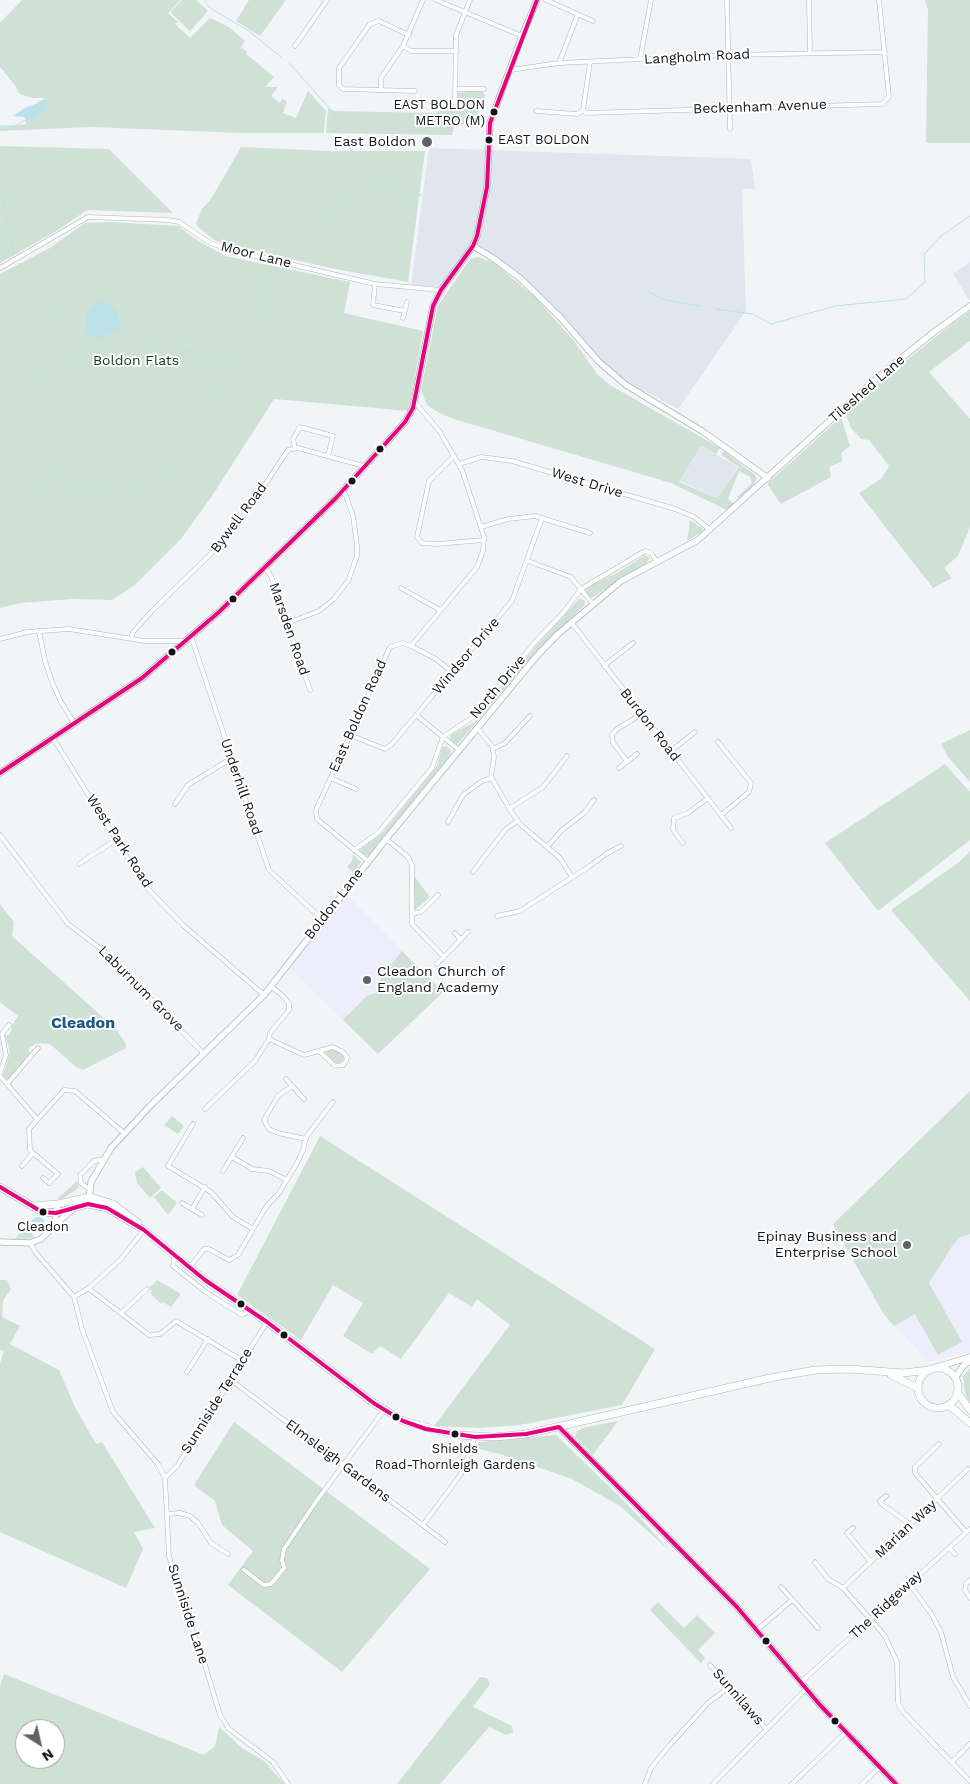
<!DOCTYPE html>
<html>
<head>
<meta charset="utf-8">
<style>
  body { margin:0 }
  #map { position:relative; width:970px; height:1784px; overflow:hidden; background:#f2f5f8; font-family:"Work Sans",sans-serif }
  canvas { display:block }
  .north { position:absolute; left:15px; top:1719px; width:50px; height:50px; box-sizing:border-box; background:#fff; border:1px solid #a0a1a2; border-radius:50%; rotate:145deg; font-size:14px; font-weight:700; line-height:20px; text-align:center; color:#121416 }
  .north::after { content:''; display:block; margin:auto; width:18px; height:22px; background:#606365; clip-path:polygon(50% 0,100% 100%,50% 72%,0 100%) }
</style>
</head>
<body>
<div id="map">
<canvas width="970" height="1784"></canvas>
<div class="north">N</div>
</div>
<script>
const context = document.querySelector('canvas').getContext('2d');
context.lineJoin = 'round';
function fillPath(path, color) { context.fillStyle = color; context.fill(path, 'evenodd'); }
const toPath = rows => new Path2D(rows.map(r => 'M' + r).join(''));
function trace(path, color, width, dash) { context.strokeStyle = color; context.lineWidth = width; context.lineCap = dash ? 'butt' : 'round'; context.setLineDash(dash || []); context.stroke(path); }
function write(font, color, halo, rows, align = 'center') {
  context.font = font + ' "Work Sans",sans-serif'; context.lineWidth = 4; context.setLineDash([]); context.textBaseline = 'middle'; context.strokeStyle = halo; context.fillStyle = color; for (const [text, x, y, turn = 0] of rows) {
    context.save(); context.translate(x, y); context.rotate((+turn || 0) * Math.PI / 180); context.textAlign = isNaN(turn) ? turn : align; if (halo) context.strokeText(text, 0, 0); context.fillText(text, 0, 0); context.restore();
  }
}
fillPath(toPath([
  [429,148,751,159,755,189,742,189,746,311,678,409,627,382,599,360,523,278,478,244,439,287,411,285],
  [970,262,970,299,969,300,953,274],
  [701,446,738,467,717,498,680,481]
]), '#dfe6ee');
fillPath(toPath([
  [347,895,443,992,378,1054,290,968],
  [970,1091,970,1352,929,1362,883,1313,833,1224]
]), '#ededfb');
fillPath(toPath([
  [22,0,180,0,168,13,178,22,175,24,190,38,210,18,229,27,245,41,241,47,247,52,246,54,274,77,265,87,278,87,271,96,280,103,282,99,287,101,283,113,296,118,308,91,326,111,324,133,242,133,91,127,0,131,0,127,26,124,25,118,31,109,38,102,46,98,32,98,20,94,14,84,0,67,0,23],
  [182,0,196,0,208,11,190,31,170,12],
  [249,0,286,0,260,36,236,21],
  [925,0,970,0,970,143,926,143,928,10],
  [479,91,484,93,486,102,484,107,468,122,454,127,452,135,326,133,328,108,334,111,435,113,456,106,458,93],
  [0,146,109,149,173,213,87,210,58,230,0,263],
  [241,147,330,151,425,151,408,282,330,268,216,241,198,227,196,223,202,209,211,199],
  [109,222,179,226,192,237,225,256,350,282,344,313,423,331,409,411,274,399,214,493,181,539,135,585,112,600,73,599,20,603,0,608,0,274,48,249,85,223],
  [478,257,493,262,536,298,574,341,597,374,610,385,720,448,716,454,701,446,679,482,717,498,739,467,721,455,724,451,755,475,757,479,751,488,738,499,737,497,752,483,750,477,739,471,728,499,734,504,727,510,671,483,454,419,439,413,427,405,421,390,438,306,470,259],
  [970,311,970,341,929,372,970,419,970,527,958,556,944,568,952,578,933,588,859,493,882,478,889,466,869,440,861,439,851,428,845,413,881,381,948,327],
  [841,417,850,446,841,453,843,461,829,467,831,477,781,504,767,484],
  [690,520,702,528,703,531,687,541],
  [645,555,650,558,646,564,593,597,588,597,585,593,587,587,617,573],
  [580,598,585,601,584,606,537,651,457,745,451,742,450,737,452,734,474,722,536,646],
  [970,730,970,782,948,757,941,744],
  [447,746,451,751,450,755,368,856,362,854,360,849,383,832,437,766,442,747],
  [945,764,970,792,970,840,878,911,825,843],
  [970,851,970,1001,891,910,958,863],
  [353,854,361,862,354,873,347,867,352,861],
  [414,876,430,897,415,910],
  [0,904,14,922,12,936,116,1029,126,1044,126,1048,83,1070,76,1067,50,1044,37,1043,28,1049,30,1053,8,1080,3,1075,10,1052,5,1035,9,1035,12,1030,11,1027,18,1016,0,1002],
  [402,951,443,992,378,1054,343,1020,367,996,378,992,381,983,380,979,393,975,391,965],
  [332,1049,344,1054,344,1058,340,1063,334,1063,325,1053],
  [970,1091,970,1234,959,1238,952,1246,929,1283,962,1342,938,1355,915,1314,894,1326,883,1313,833,1224],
  [172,1116,184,1126,178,1134,164,1125],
  [320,1136,655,1349,622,1405,520,1425,480,1428,434,1426,510,1325,477,1299,472,1307,449,1293,401,1359,380,1346,372,1354,343,1336,363,1303,333,1285,301,1340,237,1295],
  [143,1167,161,1188,150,1198,137,1183,135,1172],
  [77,1181,79,1187,77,1189,62,1199,57,1199],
  [162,1190,177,1203,168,1215,154,1197],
  [30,1229,34,1238,15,1239,22,1230,26,1233],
  [0,1280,7,1280,11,1289,3,1301,2,1317,20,1326,10,1344,59,1370,75,1407,96,1444,102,1442,155,1528,134,1532,143,1549,126,1588,0,1532,0,1363,4,1351,0,1350],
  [157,1280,181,1294,171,1307,163,1302,161,1304,150,1293,152,1291,149,1288],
  [970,1368,970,1402,965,1394,963,1376],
  [618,1421,593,1455,575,1437,577,1431,583,1428],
  [234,1422,430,1569,342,1672,228,1585,253,1551,222,1525,215,1501,194,1485],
  [556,1435,627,1504,671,1552,620,1506,572,1479,503,1455,475,1448,479,1442],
  [658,1602,684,1628,697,1615,715,1633,698,1650,705,1658,701,1663,650,1610],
  [4,1674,204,1755,215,1746,219,1727,242,1748,264,1761,285,1784,0,1784,0,1686],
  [25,1729,55,1729,55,1759,25,1759],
  [480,1677,487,1678,490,1684,473,1707,512,1726,513,1733,506,1735,489,1727,440,1784,397,1784]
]), '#cee1d4');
fillPath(toPath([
  [45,100,48,105,45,112,33,121,24,117,13,116,25,108],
  [102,300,118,312,120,328,96,340,94,337,87,335,86,317,89,308],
  '31 1224a7 7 0 1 1 14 0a7 7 0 1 1-14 0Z'
]), '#bbe1eb');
trace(toPath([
  [204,0,210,8,249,31,281,57],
  [289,63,334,113,340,133],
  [0,126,14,126,28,119],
  [350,148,359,165,378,183,411,195,422,195],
  [0,187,14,256],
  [280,250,286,232,305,219,334,211,378,183],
  [19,263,85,354,126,332,176,348,234,361],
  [647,291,665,300,700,306],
  [715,309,753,314,771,324,835,306,906,299,925,282,924,254,940,237,970,216],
  [0,398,84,355],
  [0,545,7,530,54,473,83,494,102,494,152,480,186,465,226,375,256,323,272,275]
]), '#bbe1eb', 1);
const street = toPath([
  [436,0,522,36],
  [546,0,593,21],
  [727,0,730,129],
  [809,0,810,53],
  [409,35,379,21,370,24,339,68,339,85,343,89,415,91],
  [295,46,327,0],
  [403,46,411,51,457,51],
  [640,59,651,0],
  [559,63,578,14],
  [510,70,559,63,728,55,885,52],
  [456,89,484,89],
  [381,90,381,78,403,46,423,0],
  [455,104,456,35,470,0],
  [583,110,586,113,882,104,889,97,879,0],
  [583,110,590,62],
  [536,111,577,114,583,110],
  [0,268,88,217,168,220,179,222,210,243,234,251,375,284,441,290],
  [375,284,373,305,405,311],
  [403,318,407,302],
  [295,448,293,439,300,427,333,436,328,456],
  [454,456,429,481,417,537,422,543,437,544,484,540],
  [459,464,481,457,512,461,675,509,694,517,710,530],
  [481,527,508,519,535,516,590,533],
  [528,561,571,577,592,603],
  [266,569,271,576,310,690],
  [401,588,440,610],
  [571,622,731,828],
  [287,623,319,611,334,599,348,581,357,556,357,545,353,516,346,496,342,491],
  [39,631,45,661,52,682,61,702,74,723],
  [191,636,269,870,322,919],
  [131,638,133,632,152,611,223,542,249,509,288,450,298,448,364,466],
  [0,639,27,632,69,629,145,641,185,641],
  [411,646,477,567,483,551,484,537,462,470,440,432,414,401],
  [604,666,633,643],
  [416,715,459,750],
  [477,728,492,746,494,757,491,777,512,813,522,826,560,858,572,877],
  [350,735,385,749,392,744,512,601,542,518],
  [53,738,145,886,183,925,264,995],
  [718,742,751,783,749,792,721,815],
  [493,749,505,743,530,716],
  [671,751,695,732],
  [627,761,613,743,612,735,617,729,642,714],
  [619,768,637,754],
  [331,778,356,789],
  [175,804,188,785,232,758],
  [509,809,543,787,567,756],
  [448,822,463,795,482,781,492,778],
  [0,835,68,924,104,951,204,1054],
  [386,839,408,857,412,865,412,924,444,957],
  [683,843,673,830,674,818,688,813,708,798],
  [547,847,562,830,584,813,594,800],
  [354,850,378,833,432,768,443,737,473,717,536,641,563,613,581,589,645,551,651,553,657,562],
  [368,861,317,819,316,810,390,647,402,643,411,646,436,659,452,672],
  [79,864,117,839],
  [473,872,505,830,517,821],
  [412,914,421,912,438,895],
  [497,916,520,911,590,866,606,854,621,846],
  [455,933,461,940],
  [437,964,468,932],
  [271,986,284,997,289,1004,289,1010,270,1033,269,1039,304,1055,333,1047,343,1052,347,1057,346,1061,343,1065,335,1066,319,1051],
  [0,1073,6,1055,2,1034,9,1025],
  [0,1076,37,1119],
  [286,1079,304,1099],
  [7,1084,38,1048],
  [292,1086,278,1096,265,1118,265,1122,269,1129,278,1133,306,1139],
  [205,1109,255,1061,269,1039],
  [193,1124,168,1166,211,1192,233,1217,253,1229],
  [33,1153,30,1150,29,1129,64,1090,75,1091,124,1133],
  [232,1157,252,1169,269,1171,287,1180],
  [22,1166,33,1153,58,1174,49,1183,43,1178],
  [223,1171,243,1138],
  [90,1190,81,1183,80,1175,94,1161,104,1159],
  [182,1203,202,1215],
  [192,1209,205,1187],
  [30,1243,36,1253,74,1297,82,1329,113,1412,158,1464,165,1478,169,1556,180,1597,202,1655,220,1715,229,1729,273,1762,288,1784],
  [175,1256,173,1266,207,1293,242,1315,249,1311],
  [190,1267,204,1249,209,1249,229,1260,238,1255,266,1207,279,1193,297,1163,303,1150,306,1137,333,1102],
  [88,1288,149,1335,160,1334,176,1321,243,1361],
  [74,1297,89,1288,120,1260,144,1230],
  [121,1313,147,1289],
  [187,1372,208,1339],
  [231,1380,445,1542],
  [939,1444,915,1467,915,1473,966,1532],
  [165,1478,177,1466,267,1322],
  [886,1496,880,1501,883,1505,911,1525],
  [167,1514,180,1513,190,1516,198,1523,211,1543,228,1554],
  [423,1525,461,1474,475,1437],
  [853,1528,847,1533,871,1562],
  [949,1548,955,1554],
  [815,1562,828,1579,843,1588,885,1636,897,1662,898,1702,903,1712,970,1781],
  [244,1570,264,1585,271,1584,284,1568,282,1560,284,1549,315,1503,384,1410],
  [970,1580,966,1584,965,1590,970,1598],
  [909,1583,932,1615,941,1632,953,1677,970,1706],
  [781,1587,818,1628],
  [843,1588,968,1469],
  [757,1630,792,1600],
  [710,1665,766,1729],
  [801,1682,970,1529],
  [952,1762,970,1744],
  [645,1784,651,1768,669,1746,708,1703,729,1687],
  [713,1784,806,1689],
  [792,1784,845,1733],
  [862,1784,879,1768]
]);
const secondary = toPath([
  [473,246,493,258,521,279,560,317,598,361,626,385,702,431,768,478],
  [0,773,142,678,219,612,336,498,405,422,413,408,433,306,441,290,473,246,477,236,487,187,490,123,522,36,537,0],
  [89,1199,91,1182,111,1148,150,1106,264,995,386,839,535,658,558,634,621,581,698,540,878,377,934,332,970,306],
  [54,1226,74,1208],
  [0,1242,30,1243,41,1239,54,1226,57,1209],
  [934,1368,970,1357],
  [956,1377,963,1366,970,1361],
  [559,1427,737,1607,820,1705,896,1784]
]);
const highway = toPath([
  [0,1187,42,1212,56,1213,88,1204,107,1208,144,1230,205,1280,267,1322,375,1404,403,1421,456,1435,495,1437,526,1434,770,1378,815,1370,849,1369,904,1373,928,1370],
  [32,1206,58,1204,90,1197,113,1204,138,1223],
  '918 1388a20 20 0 1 1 40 0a20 20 0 1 1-40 0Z',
  [891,1375,918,1388],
  [958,1393,970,1410],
  [949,1405,970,1423]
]);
trace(street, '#b2b4b7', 5);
trace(secondary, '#b2b4b7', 7);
trace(highway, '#b2b4b7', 8);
trace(street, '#fdfefe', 4);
trace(secondary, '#fdfefe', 5.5);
trace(highway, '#fdfefe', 7);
trace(toPath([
  [0,773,142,678,219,612,336,498,405,422,413,408,433,306,441,290,473,246,477,236,487,187,490,123,537,0],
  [0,1187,42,1212,56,1213,88,1204,107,1208,144,1230,205,1280,267,1322,375,1404,403,1421,426,1429,475,1437,526,1434,559,1427,737,1607,820,1705,896,1784]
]), '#e5007d', 4);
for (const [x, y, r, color] of [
  [494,112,4.5,"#121416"],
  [489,140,4.5,"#121416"],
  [427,142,6,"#606365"],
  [380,449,4.5,"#121416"],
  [352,481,4.5,"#121416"],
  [233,599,4.5,"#121416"],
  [172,652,4.5,"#121416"],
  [367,980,5,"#606365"],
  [43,1212,4.5,"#121416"],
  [907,1245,5,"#606365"],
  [241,1304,4.5,"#121416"],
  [284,1335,4.5,"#121416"],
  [396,1417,4.5,"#121416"],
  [455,1434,4.5,"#121416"],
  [766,1641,4.5,"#121416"],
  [835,1721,4.5,"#121416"]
]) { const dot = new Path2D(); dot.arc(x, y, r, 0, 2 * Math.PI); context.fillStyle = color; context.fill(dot); trace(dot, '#fff', 2); }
write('13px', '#121416', '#fff', [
  ["EAST BOLDON",485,105,"right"],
  ["METRO (M)",485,121,"right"],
  ["EAST BOLDON",498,140,"left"],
  ["Cleadon",43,1227],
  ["Shields",455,1449],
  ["Road-Thornleigh Gardens",455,1465]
]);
write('14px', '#121416', '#fff', [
  ["Langholm Road",697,57,-3],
  ["Beckenham Avenue",760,107,-2],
  ["Moor Lane",256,255,14],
  ["Tileshed Lane",867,389,-41],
  ["West Drive",587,483,17],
  ["Bywell Road",239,518,-53],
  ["Marsden Road",289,629,71],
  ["Windsor Drive",466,656,-50],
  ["North Drive",498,687,-50],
  ["East Boldon Road",358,716,-66],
  ["Burdon Road",650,725,52],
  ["Underhill Road",241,787,71],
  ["West Park Road",119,841,57],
  ["Boldon Lane",334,904,-52],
  ["Laburnum Grove",141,989,45],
  ["Sunniside Terrace",217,1401,-58],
  ["Elmsleigh Gardens",338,1461,37],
  ["Marian Way",906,1529,-43],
  ["The Ridgeway",886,1605,-43],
  ["Sunniside Lane",188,1614,72],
  ["Sunnilaws",738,1697,49]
]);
write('14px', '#121416', '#fff', [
  ["East Boldon",416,142],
  ["Cleadon Church of",377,972,"left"],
  ["England Academy",377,988,"left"],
  ["Epinay Business and",897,1237],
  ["Enterprise School",897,1253]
], 'right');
write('14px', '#0e3b1d', '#fff', [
  ["Boldon Flats",136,361]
]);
write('bold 16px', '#1b5787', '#fff', [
  ["Cleadon",83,1023]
]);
</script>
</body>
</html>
